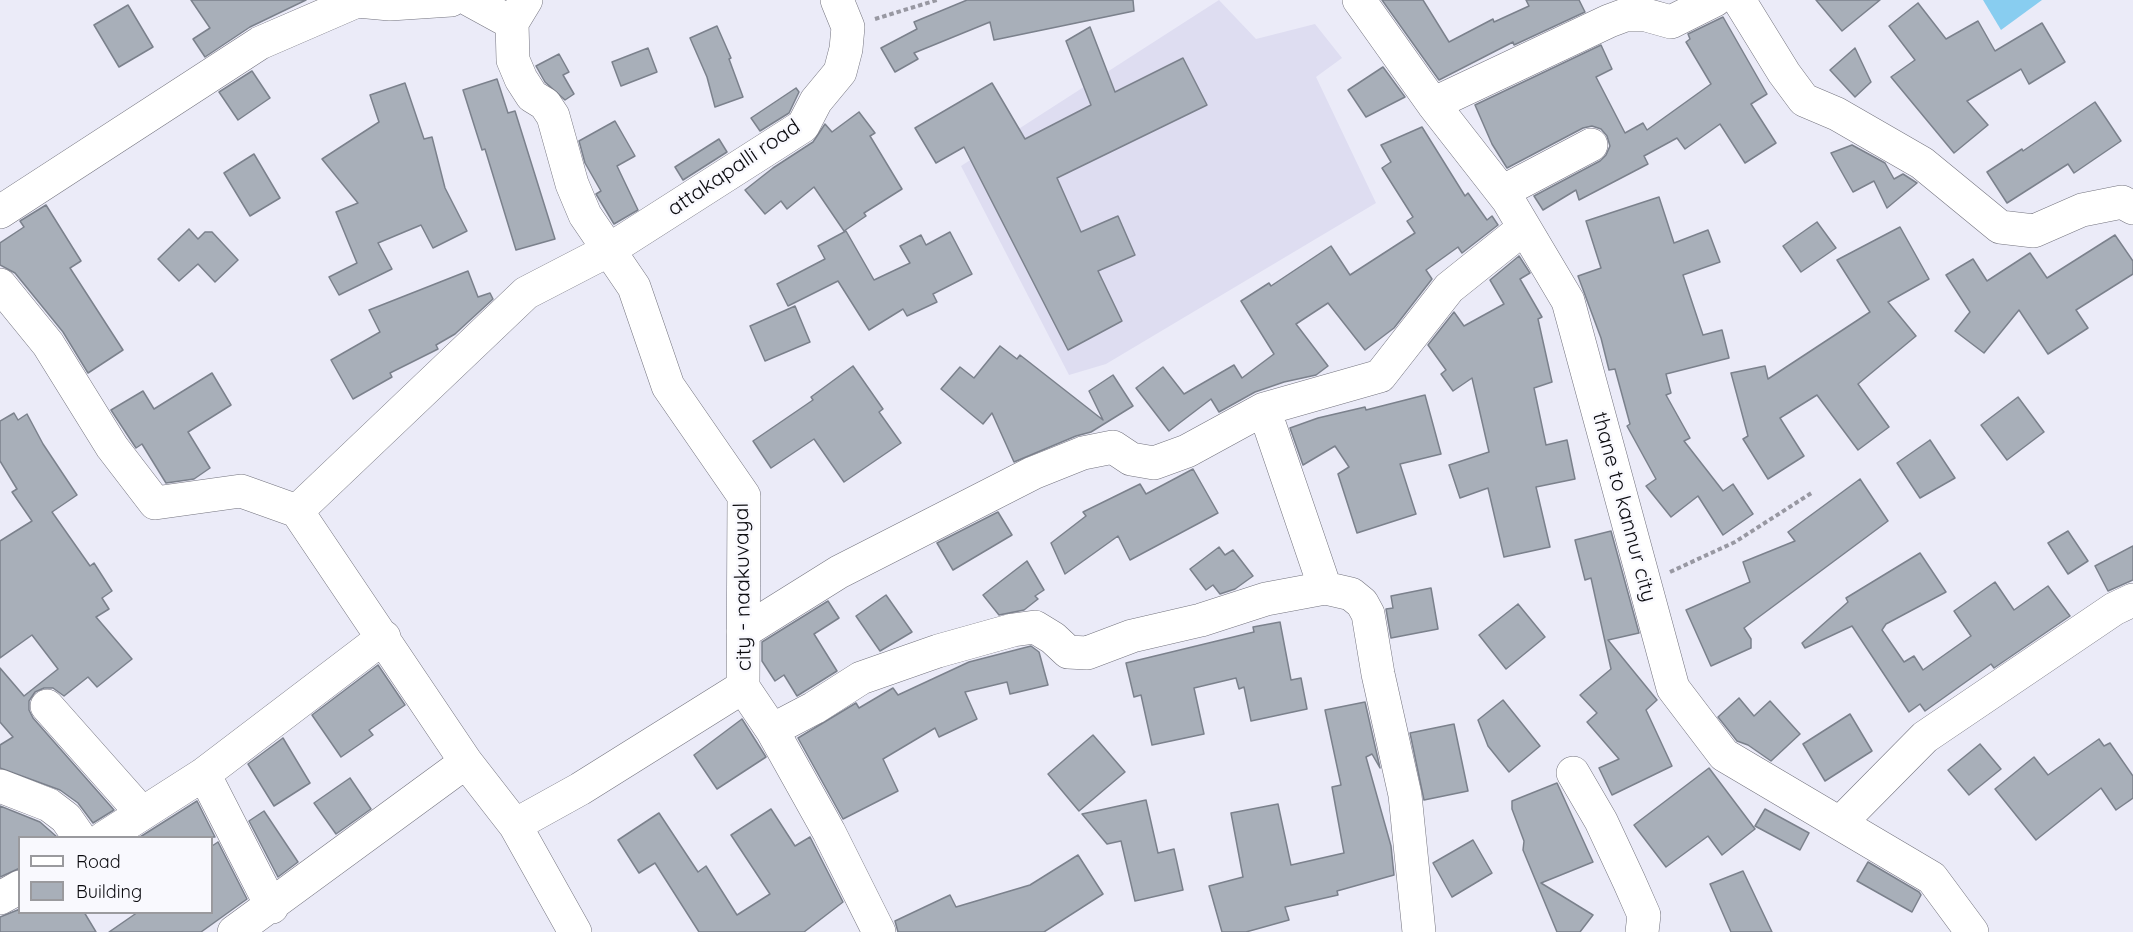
<!DOCTYPE html>
<html>
<head>
<meta charset="utf-8">
<style>
  body { margin:0 }
  #map { position:relative; width:2133px; height:932px; overflow:hidden; background:#ebebf8; font-family:Quicksand,sans-serif }
  canvas { display:block }
  .legend { position:absolute; left:18px; top:836px; width:195px; height:78px; box-sizing:border-box; background:#f9f9fe; border:2px solid #9a9a9e; margin:0; padding:8px 10px; list-style:none; font-size:18px; color:#0b0b0f }
  .legend li { display:flex; align-items:center; gap:12px; height:30px }
  .legend b { width:30px; border:2px solid #9a9a9e }
</style>
</head>
<body>
<div id="map">
<canvas width="2133" height="932"></canvas>
<ul class="legend">
<li><b style="height:8px;background:#fff"></b>Road</li>
<li><b style="height:16px;background:#a8afb9"></b>Building</li>
</ul>
</div>
<script>
const context = document.querySelector('canvas').getContext('2d');
context.lineJoin = 'round';
function fillPath(path, color) { context.fillStyle = color; context.fill(path, 'evenodd'); }
const toPath = rows => new Path2D(rows.map(r => 'M' + r).join(''));
function trace(path, color, width, dash) { context.strokeStyle = color; context.lineWidth = width; context.lineCap = dash ? 'butt' : 'round'; context.setLineDash(dash || []); context.stroke(path); }
function write(font, color, halo, rows, align = 'center') {
  context.font = font + ' Quicksand,sans-serif'; context.lineWidth = 5; context.setLineDash([]); context.textBaseline = 'middle'; context.strokeStyle = halo; context.fillStyle = color; for (const [text, x, y, turn = 0] of rows) {
    context.save(); context.translate(x, y); context.rotate((+turn || 0) * Math.PI / 180); context.textAlign = isNaN(turn) ? turn : align; if (halo) context.strokeText(text, 0, 0); context.fillText(text, 0, 0); context.restore();
  }
}
fillPath(toPath([
  [1219,0,1256,39,1315,24,1342,58,1316,77,1376,203,1106,364,1069,375,961,166]
]), '#deddf1');
fillPath(toPath([
  [1983,0,2042,0,2001,30]
]), '#88cdf0');
const building = toPath([
  [191,0,306,0,250,27,205,57,193,39,210,28,191,0],
  [967,0,1133,0,1134,11,994,40,990,22,914,53,918,59,895,72,881,48,917,29,914,22,967,0],
  [1382,0,1423,0,1449,42,1493,19,1494,22,1529,6,1526,0,1579,0,1585,12,1514,45,1513,42,1439,80,1382,0],
  [1816,0,1880,0,1842,31,1816,0],
  [1918,3,1946,39,1978,21,1995,51,2042,23,2065,62,2029,84,2021,69,1967,101,1988,125,1954,153,1891,77,1915,60,1889,26,1918,3],
  [128,5,153,47,119,67,94,25,128,5],
  [1723,17,1767,94,1751,104,1776,143,1745,163,1720,124,1685,149,1677,138,1644,156,1648,164,1579,200,1576,190,1543,210,1534,196,1600,161,1606,155,1610,146,1607,136,1601,129,1592,126,1583,128,1507,168,1492,144,1475,105,1601,45,1612,69,1596,77,1625,133,1643,123,1647,130,1711,84,1686,42,1690,39,1688,34,1723,17],
  [717,26,731,58,729,59,743,97,715,107,707,77,690,38,717,26],
  [1090,27,1115,92,1183,58,1207,105,1057,178,1081,232,1118,216,1135,255,1098,271,1122,321,1068,350,964,147,936,163,915,128,992,83,1025,139,1091,105,1066,41,1090,27],
  [648,48,657,72,621,86,612,62,648,48],
  [1855,48,1871,82,1855,97,1830,70,1855,48],
  [559,54,569,72,563,75,574,94,565,100,545,82,536,66,559,54],
  [1383,67,1405,97,1366,117,1348,90,1383,67],
  [252,71,270,98,238,120,219,92,252,71],
  [497,79,508,113,515,111,555,239,516,250,485,149,482,150,463,90,497,79],
  [405,83,424,139,432,137,445,188,467,231,433,248,421,225,378,243,392,269,339,295,329,277,357,263,336,212,358,203,322,159,379,122,370,95,405,83],
  [796,88,799,92,789,113,760,131,751,118,796,88],
  [2095,102,2121,141,2074,173,2068,164,2007,203,1987,172,2022,149,2023,151,2095,102],
  [859,112,875,133,870,136,902,189,864,213,866,216,844,231,814,187,787,209,781,201,765,214,745,190,773,168,813,142,825,124,832,132,859,112],
  [615,121,635,156,617,166,638,210,614,224,596,194,601,191,585,163,579,141,615,121],
  [1422,127,1465,196,1468,193,1487,220,1492,216,1498,225,1462,253,1458,247,1426,270,1432,279,1394,328,1365,350,1328,303,1296,324,1328,366,1316,375,1284,382,1255,392,1219,412,1211,399,1169,431,1136,388,1163,367,1184,394,1234,365,1242,378,1274,354,1241,301,1269,283,1271,286,1331,246,1350,275,1415,233,1407,221,1413,217,1382,168,1391,162,1381,145,1422,127],
  [719,139,727,152,683,180,675,167,719,139],
  [1852,145,1885,163,1894,179,1903,174,1917,183,1887,208,1874,181,1853,192,1831,153,1852,145],
  [254,154,280,198,250,216,224,173,254,154],
  [1659,197,1674,243,1708,230,1720,262,1683,275,1703,335,1722,330,1729,358,1666,374,1671,393,1666,395,1690,438,1684,441,1723,491,1733,484,1753,514,1723,535,1698,496,1671,517,1646,486,1656,479,1627,426,1630,424,1615,369,1609,370,1601,338,1578,276,1601,268,1586,221,1659,197],
  [46,205,81,261,70,268,123,350,88,373,63,332,15,273,0,265,0,243,24,227,20,221,46,205],
  [1817,222,1836,248,1801,272,1783,246,1817,222],
  [1900,227,1929,279,1888,302,1916,336,1858,384,1889,427,1858,450,1817,395,1780,418,1804,456,1768,479,1743,439,1748,436,1731,373,1765,366,1768,379,1870,312,1837,260,1900,227],
  [189,229,198,239,205,232,212,232,238,260,215,282,198,264,179,281,158,259,189,229],
  [846,231,874,280,910,263,900,246,921,235,926,245,950,232,972,274,933,294,937,302,907,316,903,309,869,330,838,281,788,306,777,284,825,259,818,246,846,231],
  [2115,235,2133,261,2133,274,2076,310,2088,328,2048,354,2019,310,1984,353,1955,331,1970,312,1946,275,1973,259,1987,281,2030,253,2047,278,2115,235],
  [1519,256,1530,273,1520,279,1542,317,1538,319,1552,382,1534,388,1546,445,1567,440,1575,479,1536,487,1550,547,1504,557,1488,488,1460,498,1449,465,1489,452,1472,378,1453,391,1441,374,1446,370,1428,345,1454,312,1464,326,1504,304,1490,280,1519,256],
  [468,271,478,297,490,293,493,299,455,334,436,345,438,349,390,373,392,377,353,399,331,360,380,332,369,310,468,271],
  [795,306,810,342,765,361,750,326,795,306],
  [1000,346,1017,359,1020,355,1103,420,1089,391,1113,375,1133,406,1091,432,1076,436,1014,462,992,413,983,424,941,389,960,367,974,378,1000,346],
  [853,366,883,409,879,412,901,443,844,482,814,439,771,468,753,441,813,400,811,397,853,366],
  [212,373,231,405,188,432,210,468,194,479,166,483,142,444,136,448,111,410,143,391,154,409,212,373],
  [1425,395,1441,454,1400,464,1416,514,1357,533,1338,474,1349,467,1335,446,1303,465,1290,428,1318,418,1365,407,1366,410,1425,395],
  [2018,397,2044,432,2007,460,1981,425,2018,397],
  [14,413,18,420,27,414,43,444,77,495,52,512,90,566,94,563,112,591,102,598,109,609,96,617,132,659,97,687,88,677,64,696,53,688,44,688,35,692,29,701,29,710,33,718,114,810,93,823,78,803,60,790,0,768,0,745,13,737,0,722,0,668,24,696,58,669,32,635,0,658,0,541,32,521,12,492,17,489,0,461,0,421,14,413],
  [1930,440,1955,478,1920,498,1897,463,1930,440],
  [1193,469,1218,513,1130,560,1118,536,1065,574,1051,543,1086,516,1083,512,1140,484,1146,494,1193,469],
  [1860,479,1888,521,1744,628,1751,639,1751,648,1711,666,1686,610,1750,582,1743,562,1795,541,1788,532,1860,479],
  [998,512,1012,535,953,570,937,543,998,512],
  [1611,531,1639,633,1608,640,1657,700,1646,710,1672,766,1612,795,1599,768,1619,759,1587,722,1597,713,1580,695,1611,669,1591,578,1585,580,1575,540,1611,531],
  [2068,531,2088,561,2068,574,2048,543,2068,531],
  [2133,546,2133,580,2108,591,2095,566,2133,546],
  [1219,547,1225,555,1233,550,1253,576,1235,589,1220,594,1213,585,1206,590,1190,569,1219,547],
  [1920,553,1946,592,1886,624,1882,630,1904,662,1914,656,1923,670,1971,636,1954,611,1995,582,2014,610,2048,586,2070,616,1994,668,1991,664,1925,711,1920,704,1909,712,1852,626,1805,648,1802,643,1848,602,1846,598,1920,553],
  [1027,561,1044,590,1035,596,1038,599,1024,610,999,615,983,595,1027,561],
  [1431,588,1438,629,1391,638,1386,609,1393,608,1391,596,1431,588],
  [886,595,912,632,880,651,856,616,886,595],
  [828,601,839,618,814,634,837,671,797,696,784,675,775,681,762,661,762,642,828,601],
  [1518,604,1545,637,1506,669,1479,635,1518,604],
  [1280,622,1291,680,1301,678,1307,709,1251,721,1244,687,1239,689,1236,678,1194,688,1204,734,1152,745,1141,695,1134,697,1126,663,1254,632,1253,627,1280,622],
  [1031,646,1039,652,1048,685,1010,694,1007,682,965,692,977,719,939,737,935,728,883,759,898,791,843,819,798,738,856,703,859,708,893,688,898,695,969,662,1031,646],
  [378,665,405,705,369,730,373,735,341,757,312,715,378,665],
  [1739,698,1754,716,1770,701,1800,734,1771,761,1748,745,1737,741,1718,717,1739,698],
  [1503,700,1540,746,1509,772,1488,746,1478,720,1503,700],
  [1365,702,1380,768,1372,754,1366,757,1391,846,1394,875,1337,891,1338,895,1285,907,1289,920,1246,932,1222,932,1209,886,1243,877,1231,813,1278,804,1291,865,1344,853,1332,787,1341,785,1325,710,1365,702],
  [1850,714,1872,751,1825,781,1803,744,1850,714],
  [742,719,766,757,717,789,694,755,742,719],
  [1454,724,1468,791,1424,800,1410,733,1454,724],
  [1093,735,1125,772,1079,811,1048,774,1093,735],
  [283,738,310,783,274,806,248,764,283,738],
  [2099,739,2104,746,2110,743,2133,776,2133,798,2116,810,2101,788,2036,840,1995,789,2034,757,2048,775,2099,739],
  [1980,744,2001,769,1969,795,1948,770,1980,744],
  [1709,768,1755,829,1722,855,1708,836,1666,867,1634,825,1709,768],
  [350,778,371,809,336,834,314,803,350,778],
  [1557,783,1593,862,1541,883,1593,915,1580,932,1557,932,1523,850,1524,841,1512,809,1512,801,1557,783],
  [1146,800,1158,853,1174,849,1183,890,1135,901,1121,841,1107,844,1082,814,1146,800],
  [197,801,215,837,140,837,197,801],
  [0,806,40,822,57,837,20,837,20,868,0,877,0,806],
  [771,809,795,846,810,837,843,902,804,932,699,932,655,863,639,873,618,840,659,813,698,872,706,866,737,915,770,894,731,835,771,809],
  [1765,809,1809,833,1800,850,1755,826,1765,809],
  [264,811,298,862,278,877,249,821,264,811],
  [1473,840,1492,873,1452,897,1433,863,1473,840],
  [218,842,247,899,201,932,109,932,138,912,212,912,212,846,218,842],
  [1078,855,1103,894,1044,932,898,932,895,921,950,895,956,907,1030,885,1078,855],
  [1868,862,1919,892,1921,895,1912,912,1857,881,1868,862],
  [1743,871,1772,932,1731,932,1710,884,1743,871],
  [20,909,20,912,84,912,96,932,0,932,0,917,20,909]
]);
fillPath(building, '#a8afb9');
trace(building, '#7b818c', 1.5);
const minor = toPath([
  [470,0,512,23],
  [1359,0,1433,104,1508,200,1568,301,1673,688,1724,755,1932,878,1972,932],
  [1739,0,1784,73,1804,100,1837,114,1922,163,2000,227,2034,231,2082,210,2122,202,2133,208],
  [1433,104,1609,21,1625,15,1646,15,1671,22,1715,0],
  [1502,192,1591,145],
  [0,212,260,43,357,1,390,4,451,0],
  [0,285,48,344,112,447,155,503,241,491,297,511],
  [1264,409,1325,588,1351,594,1362,603,1368,614,1378,674,1405,795,1419,932],
  [743,632,839,572,1033,473,1083,453,1113,447,1131,459,1154,463,1187,451,1264,409,1380,376,1449,288,1524,228],
  [743,687,772,730,829,832,879,932],
  [47,706,141,812],
  [772,730,814,708,861,678,938,651,1013,630,1035,627,1053,638,1068,652,1087,653,1132,636,1201,620,1266,599,1325,588],
  [1573,773,1601,821,1629,881,1644,915,1642,932],
  [204,774,272,907],
  [0,786,49,805,66,818,80,838],
  [1840,823,1925,737,2114,609,2133,600],
  [515,825,580,789,743,687,744,496,668,386,634,287,585,215,572,184,553,116,545,104,532,96,521,79,513,60,512,23,526,0],
  [104,838,204,774,384,637],
  [0,898,20,887],
  [234,932,466,762],
  [575,932,515,825,466,762,297,511,526,293,609,250,803,126,816,101,840,72,846,49,848,27,837,0]
]);
trace(minor, '#73737e', 34);
trace(toPath([
  [875,19,937,0],
  [1670,572,1735,542,1813,492]
]), '#9898a2', 4, [4.5, 3]);
trace(minor, '#fff', 33);
write('21px', '#0b0b0f', '#f9f9fe', [
  ["attakapalli road",734,168,-34],
  ["thane to kannur city",1624,507,75],
  ["city - naakuvayal",743,587,-91]
]);
</script>
</body>
</html>
